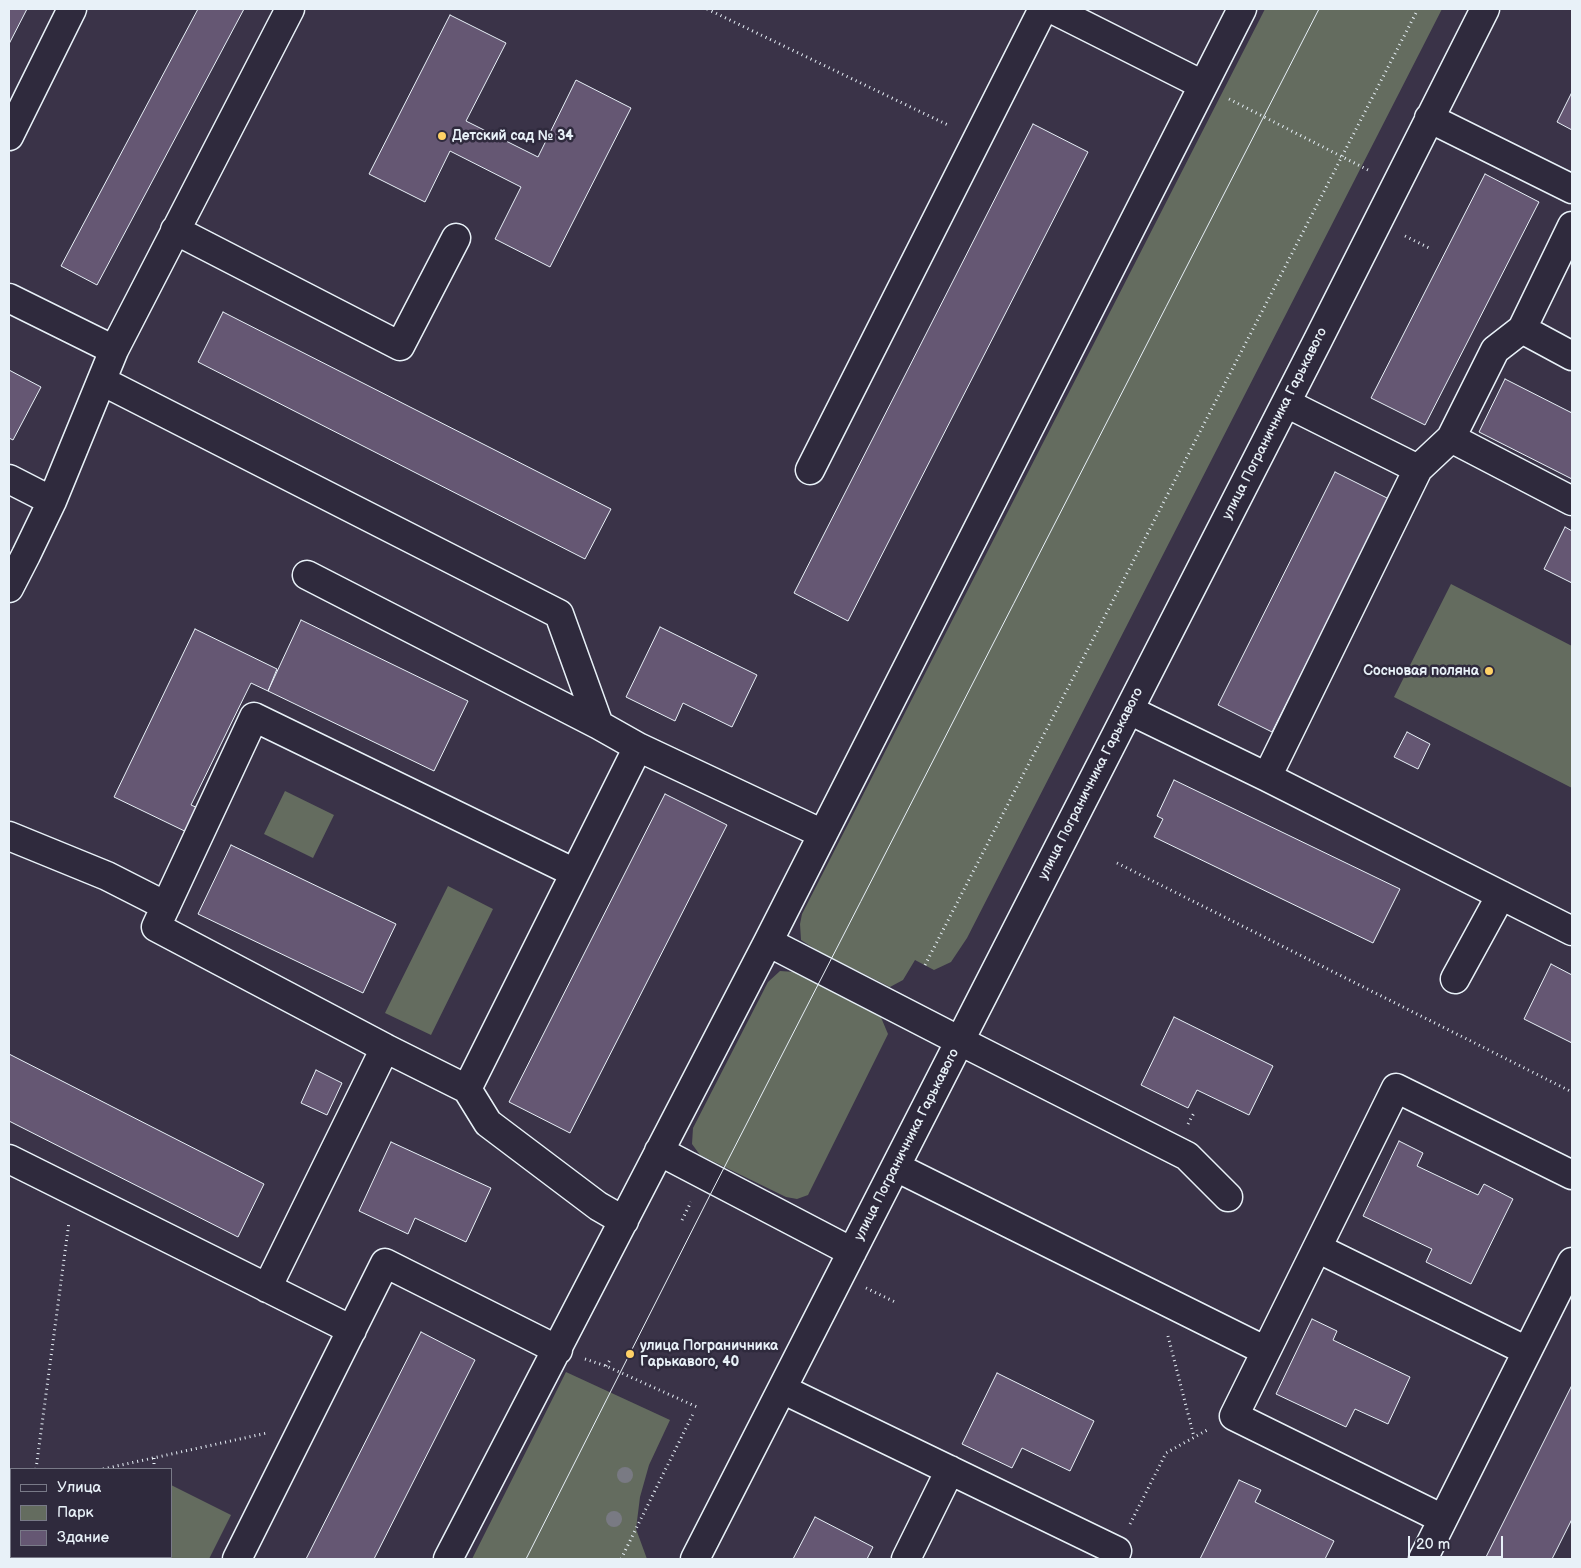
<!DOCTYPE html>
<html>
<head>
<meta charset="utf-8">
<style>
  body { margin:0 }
  #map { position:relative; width:1581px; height:1568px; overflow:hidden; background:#3a3348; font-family:"Balsamiq Sans",sans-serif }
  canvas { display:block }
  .frame { position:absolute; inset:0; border:10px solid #e8f1f8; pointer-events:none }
  .legend { position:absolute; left:10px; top:1468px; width:162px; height:90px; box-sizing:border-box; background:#2f2a3d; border:1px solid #797a88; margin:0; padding:6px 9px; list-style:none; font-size:15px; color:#e8f1f8 }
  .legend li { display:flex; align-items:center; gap:10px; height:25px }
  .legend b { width:25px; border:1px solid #797a88 }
  .scale { position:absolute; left:1408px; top:1536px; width:95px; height:22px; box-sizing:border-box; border:2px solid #e8f1f8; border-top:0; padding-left:6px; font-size:15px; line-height:18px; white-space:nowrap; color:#e8f1f8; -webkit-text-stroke:4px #2f2a3d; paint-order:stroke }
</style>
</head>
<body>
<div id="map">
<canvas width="1581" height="1568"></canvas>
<div class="frame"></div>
<ul class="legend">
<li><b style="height:6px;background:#2f2a3d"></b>Улица</li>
<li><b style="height:14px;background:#646c5f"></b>Парк</li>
<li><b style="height:14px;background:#655773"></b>Здание</li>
</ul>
<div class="scale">20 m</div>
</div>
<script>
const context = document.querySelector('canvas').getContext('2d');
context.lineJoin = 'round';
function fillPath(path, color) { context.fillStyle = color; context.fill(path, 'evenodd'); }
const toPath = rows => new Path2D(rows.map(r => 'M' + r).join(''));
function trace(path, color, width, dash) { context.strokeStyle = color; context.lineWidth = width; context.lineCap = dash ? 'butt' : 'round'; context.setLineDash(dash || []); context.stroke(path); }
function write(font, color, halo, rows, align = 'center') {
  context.font = font + ' "Balsamiq Sans",sans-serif'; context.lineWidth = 5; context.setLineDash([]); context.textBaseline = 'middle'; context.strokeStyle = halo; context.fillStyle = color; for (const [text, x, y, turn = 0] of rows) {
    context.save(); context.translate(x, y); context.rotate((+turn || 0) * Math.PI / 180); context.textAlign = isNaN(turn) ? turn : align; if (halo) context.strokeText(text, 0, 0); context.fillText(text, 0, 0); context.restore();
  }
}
fillPath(toPath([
  [1265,9,1442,9,967,938,951,962,934,970,915,960,903,980,890,987,818,951,801,940,800,924,802,914],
  [1451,584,1572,646,1572,788,1394,697],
  [285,791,334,815,313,858,264,834],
  [448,886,493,909,431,1035,385,1013],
  [780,971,795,972,880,1015,888,1034,808,1195,797,1199,786,1197,700,1155,692,1144,693,1128,768,982],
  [566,1372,670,1420,649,1465,640,1497,636,1529,647,1559,472,1559],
  [171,1485,231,1515,209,1559,112,1559,113,1557,171,1557]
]), '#646c5f');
const building = toPath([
  [9,9,27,9,9,44,9,9],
  [198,9,244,9,97,285,61,266,198,9],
  [450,15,506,43,466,121,538,157,576,80,631,108,550,267,495,239,521,187,450,151,425,202,369,174,450,15],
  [1572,92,1572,130,1557,122,1572,92],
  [1033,124,1088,152,848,621,794,593,1033,124],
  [1485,174,1539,202,1425,425,1371,398,1485,174],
  [223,312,611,509,585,559,198,362,223,312],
  [9,370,41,387,13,440,9,438,9,370],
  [1505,379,1572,413,1572,479,1479,432,1505,379],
  [1335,472,1389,499,1272,732,1218,705,1335,472],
  [1565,527,1572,531,1572,583,1544,569,1565,527],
  [301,620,468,701,434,771,268,691,301,620],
  [660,627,757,675,732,727,683,703,675,721,626,697,660,627],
  [195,629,277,669,268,691,251,683,191,805,207,812,197,837,114,797,195,629],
  [1407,732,1430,744,1418,769,1394,757,1407,732],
  [1174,780,1400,889,1373,943,1154,837,1163,819,1157,816,1174,780],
  [665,794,727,825,570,1133,509,1102,665,794],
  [231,845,396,924,363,993,198,914,231,845],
  [1551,964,1572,975,1572,1043,1524,1019,1551,964],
  [1174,1017,1273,1066,1249,1115,1197,1090,1188,1108,1141,1085,1174,1017],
  [9,1054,264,1184,238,1237,9,1121,9,1054],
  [316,1070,342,1083,327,1115,301,1103,316,1070],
  [1399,1141,1423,1153,1417,1166,1478,1195,1484,1184,1513,1199,1471,1284,1426,1262,1432,1249,1363,1216,1399,1141],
  [391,1142,491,1188,466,1242,415,1218,408,1234,359,1211,391,1142],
  [1312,1319,1337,1331,1333,1340,1410,1377,1388,1424,1355,1409,1346,1427,1276,1394,1312,1319],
  [421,1332,475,1360,374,1559,306,1559,421,1332],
  [997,1373,1094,1421,1070,1471,1022,1448,1012,1468,962,1444,997,1373],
  [1572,1385,1572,1519,1552,1559,1485,1559,1572,1385],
  [1239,1480,1261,1490,1255,1502,1334,1541,1325,1559,1200,1559,1239,1480],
  [815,1517,873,1547,867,1559,793,1559,815,1517]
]);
fillPath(building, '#655773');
trace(building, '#e8f1f8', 1);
const minor = toPath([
  [1052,9,1203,85],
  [1429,118,1572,189],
  [9,136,72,9],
  [175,230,400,346,456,238],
  [9,298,114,350],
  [1522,329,1572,356],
  [102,381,559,614,599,725,638,747,823,834],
  [1286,403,1418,469],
  [1451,438,1572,501],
  [810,470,1043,9],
  [9,479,52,501],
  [307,575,599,725],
  [9,588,26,555,52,501,114,350,290,9],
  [1129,710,1267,777,1572,931],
  [1267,777,1418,469,1451,438,1495,350,1522,329,1572,226],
  [9,836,107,876,166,906],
  [768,942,960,1041,1187,1156,1228,1197],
  [1455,979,1501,895],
  [467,1089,385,1048,156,927,254,717,575,873],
  [659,1151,852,1252],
  [9,1159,352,1330],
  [896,1167,1266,1351],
  [624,1221,598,1206,488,1123,467,1089,638,747],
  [1317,1248,1527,1351],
  [267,1288,385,1048],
  [782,1389,1117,1551,1113,1559],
  [1443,1519,1234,1416,1396,1088,1572,1175],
  [237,1559,385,1263,558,1350],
  [448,1559,768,942,1242,9],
  [695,1559,1318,340,1485,9],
  [906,1559,950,1470],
  [1423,1559,1572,1262]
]);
trace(minor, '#e8f1f8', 31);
trace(toPath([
  [707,9,950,126],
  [1229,99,1370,171],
  [1405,236,1429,248],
  [1117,863,1572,1092],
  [925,965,1418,9],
  [1188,1124,1195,1111],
  [682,1220,691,1202],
  [866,1288,895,1302],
  [1168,1336,1194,1437],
  [585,1359,606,1366,697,1407],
  [606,1366,610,1360],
  [154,1458,154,1469],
  [36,1469,69,1222],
  [103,1469,267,1433],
  [9,1490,11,1489],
  [1130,1524,1166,1453,1209,1429],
  [24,1559,24,1557],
  [621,1559,694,1412]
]), '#e8f1f8', 3, [1, 4]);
trace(minor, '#2f2a3d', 28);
trace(toPath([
  [526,1559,708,1199,1319,9]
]), '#e8f1f8', 1);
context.fillStyle = '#797a83';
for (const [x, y] of [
  [625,1475],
  [614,1519]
]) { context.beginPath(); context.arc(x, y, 8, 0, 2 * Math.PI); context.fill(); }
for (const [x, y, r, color] of [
  [442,136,5,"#ffd166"],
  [1489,671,5,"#ffd166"],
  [630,1354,5,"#ffd166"]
]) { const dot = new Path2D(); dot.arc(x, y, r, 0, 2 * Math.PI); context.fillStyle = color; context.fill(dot); trace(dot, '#2f2a3d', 2); }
write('bold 14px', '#e8f1f8', '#2f2a3d', [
  ["Детский сад № 34",452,136],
  ["Сосновая поляна",1479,671,"right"],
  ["улица Пограничника",640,1346],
  ["Гарькавого, 40",640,1362]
], 'left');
write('14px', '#e8f1f8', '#2f2a3d', [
  ["улица Пограничника Гарькавого",1275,424,-63],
  ["улица Пограничника Гарькавого",1091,784,-63],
  ["улица Пограничника Гарькавого",907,1145,-63]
]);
</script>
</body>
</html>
